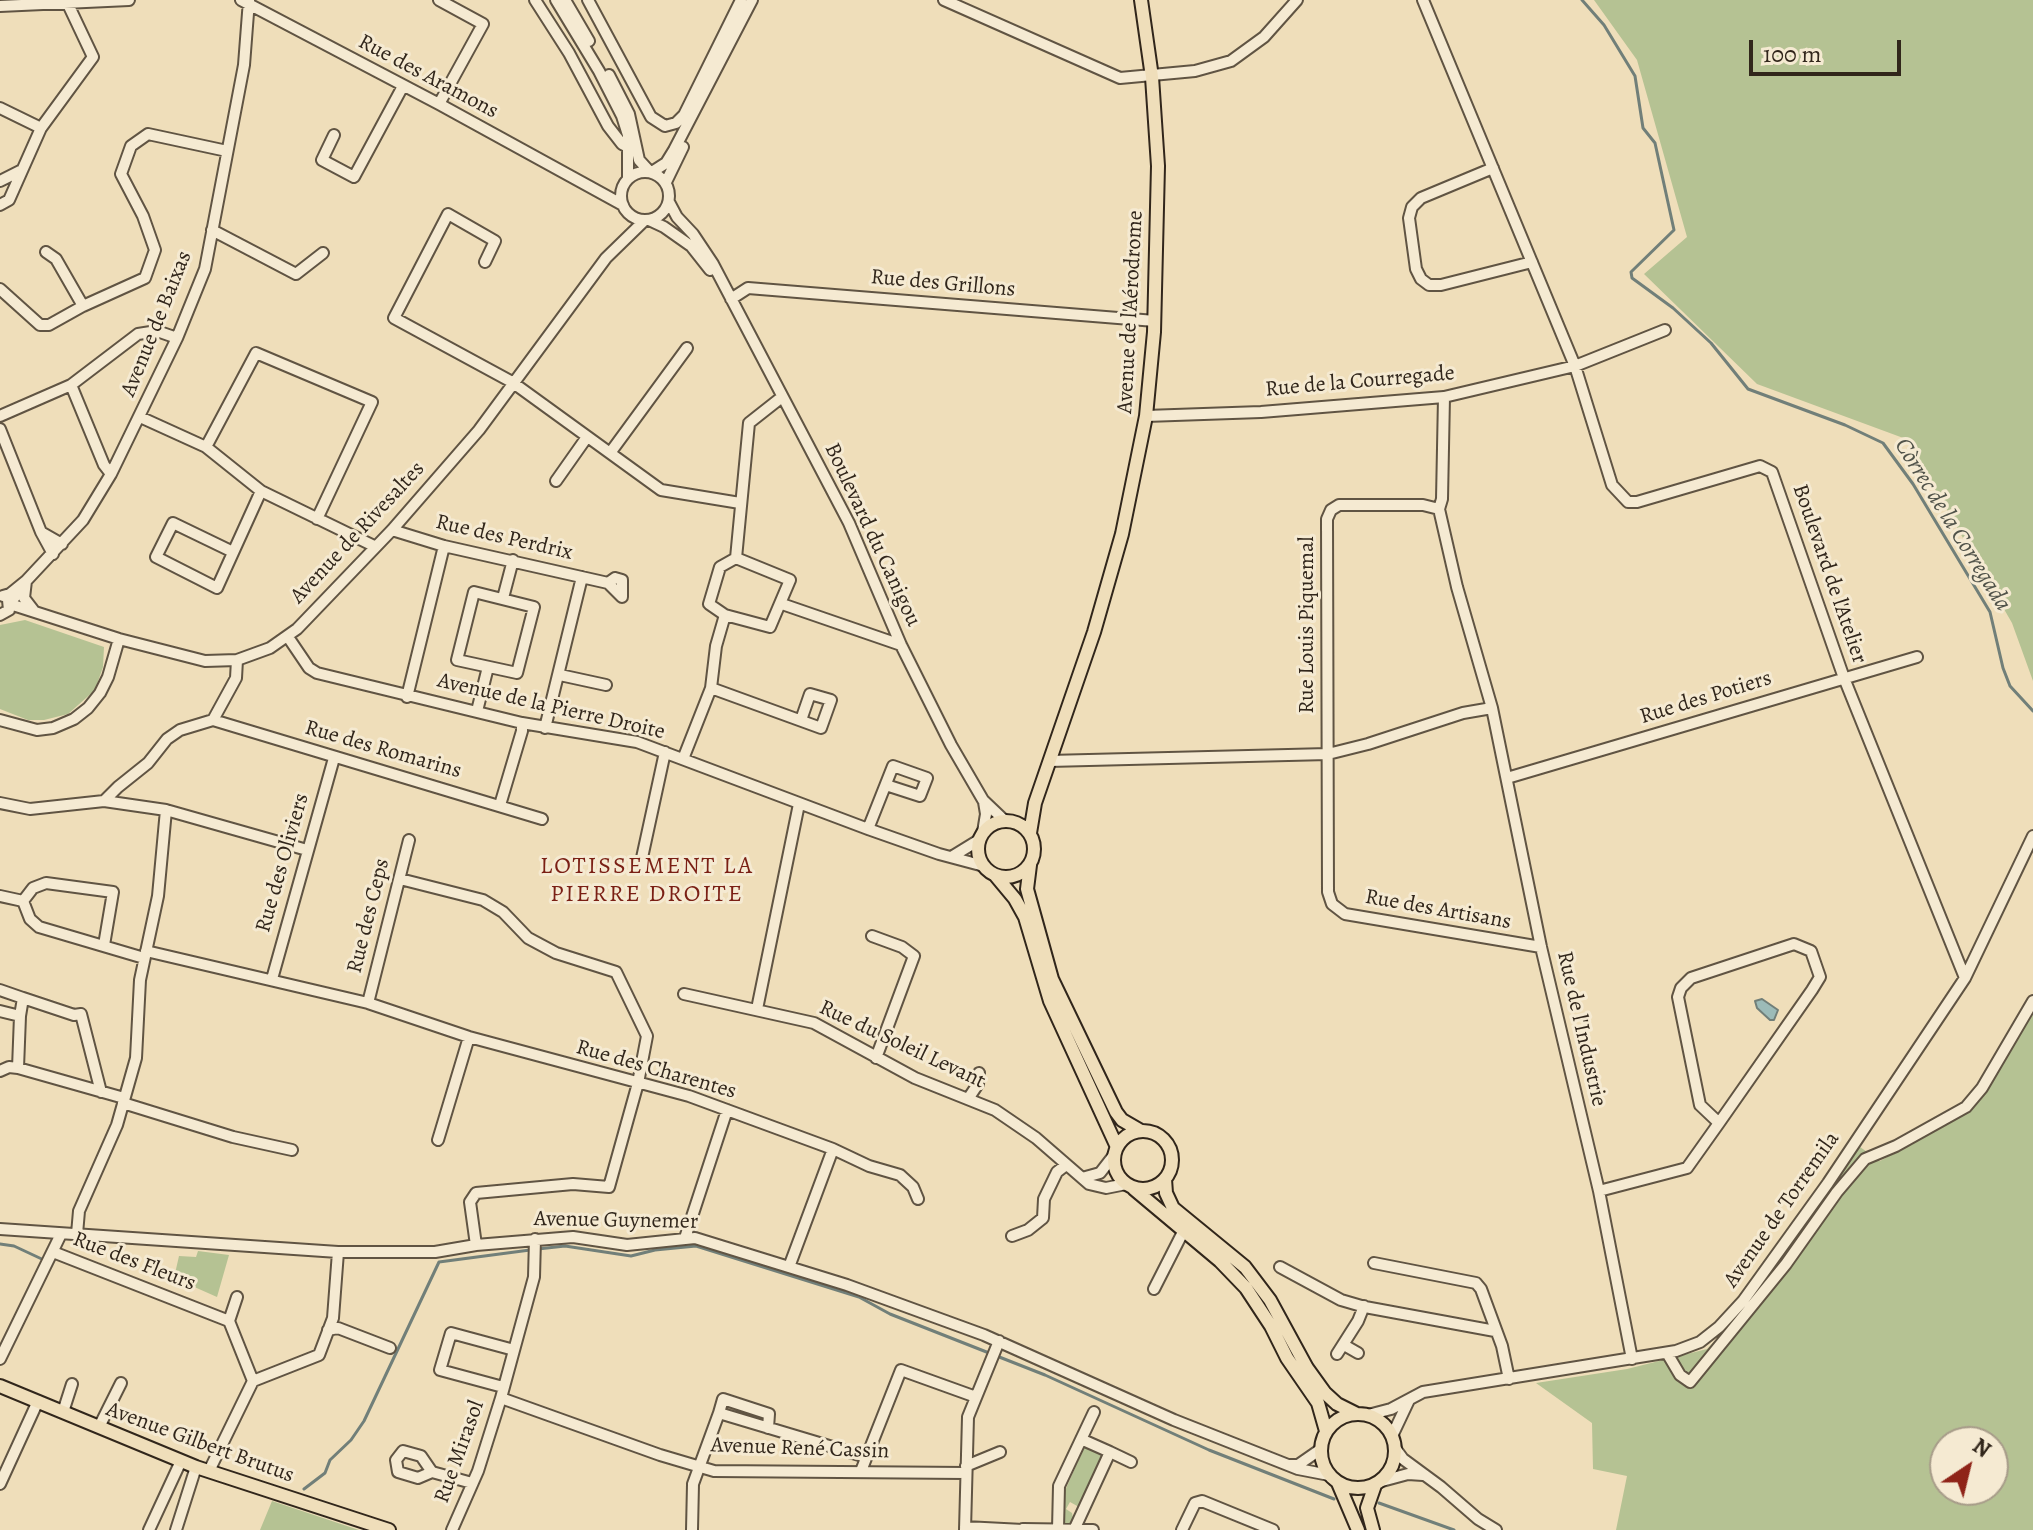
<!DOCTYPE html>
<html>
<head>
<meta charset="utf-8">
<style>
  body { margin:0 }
  #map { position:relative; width:2033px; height:1530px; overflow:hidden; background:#efdeba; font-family:Alegreya,serif }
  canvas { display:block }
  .north { position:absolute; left:1929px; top:1426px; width:80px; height:80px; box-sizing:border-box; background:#f5ead2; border:2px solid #a79c89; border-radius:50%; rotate:35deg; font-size:22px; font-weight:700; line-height:32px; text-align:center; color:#31261b }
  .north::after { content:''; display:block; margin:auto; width:28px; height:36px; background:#8f2418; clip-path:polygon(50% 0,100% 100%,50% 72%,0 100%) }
  .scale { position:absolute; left:1749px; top:40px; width:152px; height:36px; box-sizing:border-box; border:4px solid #31261b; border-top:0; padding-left:10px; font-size:24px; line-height:28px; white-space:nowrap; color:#31261b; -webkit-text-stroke:6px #f5ead2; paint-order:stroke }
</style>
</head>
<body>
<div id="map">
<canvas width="2033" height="1530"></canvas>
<div class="north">N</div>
<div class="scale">100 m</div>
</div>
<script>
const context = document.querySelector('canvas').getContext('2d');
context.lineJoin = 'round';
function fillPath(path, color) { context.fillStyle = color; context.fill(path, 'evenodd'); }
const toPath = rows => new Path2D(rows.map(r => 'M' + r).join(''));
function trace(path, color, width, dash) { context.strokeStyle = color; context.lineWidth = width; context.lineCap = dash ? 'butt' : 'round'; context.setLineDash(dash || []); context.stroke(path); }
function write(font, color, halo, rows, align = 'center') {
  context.font = font + ' Alegreya,serif'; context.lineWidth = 6; context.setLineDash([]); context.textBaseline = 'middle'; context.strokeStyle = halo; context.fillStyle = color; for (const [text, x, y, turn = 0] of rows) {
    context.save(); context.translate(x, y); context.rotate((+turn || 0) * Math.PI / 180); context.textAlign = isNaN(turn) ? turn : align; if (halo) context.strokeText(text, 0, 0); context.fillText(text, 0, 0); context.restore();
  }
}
fillPath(toPath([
  [1594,0,2033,0,2033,681,2012,623,1906,439,1757,384,1644,274,1687,237,1637,60],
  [25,620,104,647,103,667,95,690,68,714,44,720,28,720,0,709,0,625],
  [2033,1012,2033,1530,1616,1530,1627,1476,1593,1469,1592,1423,1536,1383,1627,1369,1707,1349,1748,1307,1860,1147,1880,1161,1962,1115,1986,1090],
  [1945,1442,1993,1442,1993,1490,1945,1490],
  [198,1251,229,1255,217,1297,174,1278,179,1256,196,1257],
  [1089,1447,1100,1452,1103,1458,1079,1507,1070,1502,1066,1509,1072,1513,1073,1518,1069,1525,1064,1524,1063,1495,1084,1448],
  [272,1501,359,1530,260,1530]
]), '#b5c293');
const water = toPath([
  [1762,999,1778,1010,1774,1020,1770,1020,1757,1008,1755,1001,1762,999]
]);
fillPath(water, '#9cbbb8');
trace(water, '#717f79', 2);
trace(toPath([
  [1582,0,1604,25,1635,76,1643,128,1655,143,1674,230,1631,272,1632,278,1673,308,1711,343,1748,389,1845,425,1883,443,1913,484,1990,612,2003,668,2010,686,2033,711],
  [0,1244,14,1246,46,1261],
  [538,1249,565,1246,631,1256,655,1250,696,1246,859,1297,890,1314,1045,1375,1209,1450,1334,1499],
  [304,1489,325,1473,330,1460,351,1440,364,1421,439,1262,530,1250],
  [1379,1503,1454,1530]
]), '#717f79', 3);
const minor = toPath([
  [241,0,439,104,623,205],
  [439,0,483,24,439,104],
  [535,0,569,53,608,126,622,144,628,147],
  [556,0,599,71,622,116,628,135,628,179],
  [565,0,589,41],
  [588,0,651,117,665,126,676,123,684,115,741,0],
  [944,0,1120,78,1195,71,1231,61,1264,37,1297,0],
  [1423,0,1575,366,1612,485,1628,502,1637,502,1760,466,1772,472,1844,678,1965,978],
  [0,6,129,0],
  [609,75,629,114,639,160,650,172],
  [0,108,41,128],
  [334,135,322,160,354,177,403,86],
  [1493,168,1421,198,1412,207,1409,218,1416,269,1421,279,1429,285,1441,285,1532,262],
  '621 196a24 24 0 1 1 48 0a24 24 0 1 1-48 0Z',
  [652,172,666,163,674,150,752,0],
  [0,181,20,171],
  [666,182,683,147],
  [669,202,677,217,693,234,713,264,849,523,901,645,951,745,983,800,1004,820],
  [0,205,9,200,41,128,93,57,67,2],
  [649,220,664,227,691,246,710,270],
  [212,230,296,274,323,253],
  [46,252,56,259,83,306],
  [485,262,495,241,448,214,394,318,512,382,661,490,740,503],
  [0,289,40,325,49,325,83,306,145,278,155,250,143,216,121,174,131,146,148,134,227,151],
  [731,299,748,288,1155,321],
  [71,385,104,465,111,474],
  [0,416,71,385,138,334,157,331,177,338],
  [1146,416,1261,412,1444,397,1575,366,1665,330],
  [140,417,206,447,261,491,374,546],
  [0,429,41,532],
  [206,447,256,353,372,402,317,519],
  [610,453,687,348],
  [556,481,587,437],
  [1439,509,1423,505,1339,505,1331,510,1327,519,1328,892,1332,904,1345,914,1541,947],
  [392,530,444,546,608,583],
  [233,552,173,523,156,557,217,588,261,491],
  [53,554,41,532,62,544],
  [736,558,790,580,770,627,725,615,709,604,720,567,736,558],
  [736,558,749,423,782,397],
  [615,578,622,580,622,597,608,583,615,578],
  [474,592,534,607,517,673,457,660,474,592],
  [3,596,10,594,26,581,10,604,119,639,205,661,237,660,270,648,297,629,392,530,479,430,606,258,645,220],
  [503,598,513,560],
  [782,604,901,645],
  [34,611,24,598,26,581,83,520,111,474,177,338,205,269,244,65,249,0],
  [0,615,9,610,8,600],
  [288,637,309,668,317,673,522,723,637,742,868,829,939,854,984,866],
  [560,675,606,685],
  [711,688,821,728,831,700,810,694,801,720],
  [407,697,444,546],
  [1492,708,1541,947,1599,1191,1632,1359],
  [477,711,488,667],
  [0,720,37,730,53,728,74,719,88,708,100,693,108,677,119,639],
  [213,720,542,819],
  [545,728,582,577],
  [683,759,711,688,716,646,725,615],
  [1049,761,1328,754,1368,744,1463,713,1492,708,1457,587,1439,509,1442,499,1444,397],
  [1507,778,1917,657],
  [104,801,118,787,148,763,167,739,180,730,213,720,236,678,237,660],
  [0,803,30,809,104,801,166,810,307,850],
  [500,805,522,731,522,723],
  [868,829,893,766,927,778,920,796,886,785],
  [983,832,986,814,984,802],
  [953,856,979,840],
  [640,867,665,752],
  [400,879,483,900,503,912,528,938,556,953,616,972,647,1036,638,1083,609,1187,573,1184,476,1193,470,1202,476,1245],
  [0,896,23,901,30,919,39,927,144,958],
  [23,901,33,888,46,883,113,892,104,945],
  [872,936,902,947,914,956,876,1058],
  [146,951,368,1003,469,1037,689,1096,833,1149,869,1166,900,1175,913,1187,918,1199],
  [272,979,334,758],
  [0,990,23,998],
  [684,994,814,1023,915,1078,995,1110,1036,1138,1089,1184,1106,1188,1126,1184],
  [368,1003,409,840],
  [757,1009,799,804],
  [0,1011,20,1016,23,998,74,1015,81,1014,101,1092],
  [18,1068,20,1016],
  [0,1071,9,1067,18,1068,124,1098],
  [968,1099,978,1084,979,1073],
  [123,1103,233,1137,292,1150],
  [438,1140,469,1037],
  [1082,1178,1100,1173,1114,1155],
  [1599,1191,1687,1168,1719,1123,1812,990,1820,977,1811,951,1794,944,1691,978,1681,988,1678,997,1700,1105,1719,1123],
  [0,1229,338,1252,435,1252,476,1245,573,1237,627,1245,695,1238,847,1285,984,1335,1174,1420,1298,1469,1329,1475],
  [77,1234,79,1211,117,1125,136,1058,140,980,158,896,166,810],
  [1012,1236,1028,1230,1043,1218,1044,1199,1057,1172,1066,1165],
  [685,1238,727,1110],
  [53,1252,229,1321,253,1381],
  [1374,1263,1476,1283,1481,1289,1502,1346,1509,1379],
  [789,1267,833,1149],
  [1280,1267,1341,1300,1365,1307,1495,1331],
  [1154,1289,1183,1232],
  [229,1321,237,1297],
  [328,1330,338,1328,390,1348],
  [1344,1345,1358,1353],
  [1667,1353,1680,1375,1690,1382,1786,1264,1837,1192,1865,1159,1896,1146,1966,1107,1982,1088,2033,1001],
  [1337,1354,1358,1321,1364,1306],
  [0,1359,61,1234],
  [503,1387,440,1370,451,1333,514,1350],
  [501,1398,660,1455,714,1471,966,1473],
  [63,1412,72,1384],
  [719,1413,723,1399,769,1414,768,1428],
  [1368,1415,1391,1409,1423,1392,1676,1351,1700,1342,1719,1327,1743,1301,1828,1183,1965,978,2033,836],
  [99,1427,121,1383],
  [1392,1436,1409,1400],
  [1395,1448,1403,1459,1441,1487,1478,1519,1496,1530],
  [1110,1452,1131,1462],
  [1290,1465,1298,1465,1321,1449],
  [966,1466,1000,1452],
  [209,1471,253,1381,319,1355,333,1318,338,1252],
  [861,1471,901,1370,976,1397],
  [432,1472,421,1456,403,1451,396,1460,398,1472,418,1478,432,1472,472,1483],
  [1382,1481,1408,1474,1423,1475],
  [0,1484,38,1401],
  [965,1527,1023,1530],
  [1023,1529,1093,1530],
  [1058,1529,1059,1486,1094,1412],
  [149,1530,181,1461],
  [176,1530,196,1467],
  [452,1530,478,1471,501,1398,534,1277,535,1239],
  [692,1530,693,1484,719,1413,866,1457],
  [965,1530,968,1417,999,1341],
  [1074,1530,1110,1452,1083,1440],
  [1182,1530,1195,1503,1202,1501,1273,1530]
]);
const major = toPath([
  '978 849a28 28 0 1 1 56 0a28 28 0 1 1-56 0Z',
  [1030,833,1035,803,1094,632,1122,534,1146,416,1154,332,1158,166,1152,77,1141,0],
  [1030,865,1027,889,1052,979,1116,1112,1122,1120,1141,1131],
  [995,875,1015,899,1025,917,1050,1001,1117,1147],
  '1114 1160a29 29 0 1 1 58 0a29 29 0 1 1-58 0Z',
  [1165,1179,1166,1193,1173,1208,1245,1267,1270,1300,1307,1368,1325,1393,1337,1404,1357,1414],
  [1134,1189,1220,1261,1246,1288,1271,1326,1287,1358,1318,1403,1326,1431],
  [0,1386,196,1467,389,1530],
  '1321 1451a37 37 0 1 1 74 0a37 37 0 1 1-74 0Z',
  [1338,1483,1358,1530],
  [1373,1530,1367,1508,1375,1485]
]);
trace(minor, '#605443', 14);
trace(major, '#31261b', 16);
trace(minor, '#f5ead2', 10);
trace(major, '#efdeba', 12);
write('22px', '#31261b', '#f5ead2', [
  ["Rue des Aramons",428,77,28],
  ["Rue des Grillons",943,284,5],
  ["Avenue de l'Aérodrome",1131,312,-87],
  ["Avenue de Baixas",157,324,-68],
  ["Rue de la Courregade",1360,382,-5],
  ["Avenue de Rivesaltes",358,533,-47],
  ["Boulevard du Canigou",872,535,65],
  ["Rue des Perdrix",504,538,13],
  ["Boulevard de l'Atelier",1829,574,71],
  ["Rue Louis Piquemal",1308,625,-90],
  ["Rue des Potiers",1706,698,-17],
  ["Avenue de la Pierre Droite",551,707,13],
  ["Rue des Romarins",383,750,16],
  ["Rue des Oliviers",283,863,-74],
  ["Rue des Artisans",1438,910,10],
  ["Rue des Ceps",369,916,-76],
  ["Rue de l'Industrie",1581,1029,77],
  ["Rue du Soleil Levant",902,1045,25],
  ["Rue des Charentes",656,1070,16],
  ["Avenue de Torremila",1782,1210,-55],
  ["Avenue Guynemer",616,1221,1],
  ["Rue des Fleurs",134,1262,21],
  ["Avenue Gilbert Brutus",200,1443,20],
  ["Avenue René Cassin",800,1449,2],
  ["Rue Mirasol",460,1452,-70]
]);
write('italic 24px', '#51534a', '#f5ead2', [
  ["Còrrec de la Corregada",1952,525,58]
]);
context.letterSpacing = '2px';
write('24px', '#7a1f14', '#f5ead2', [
  ["LOTISSEMENT LA",647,867],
  ["PIERRE DROITE",647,895]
]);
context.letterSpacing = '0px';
</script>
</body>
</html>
